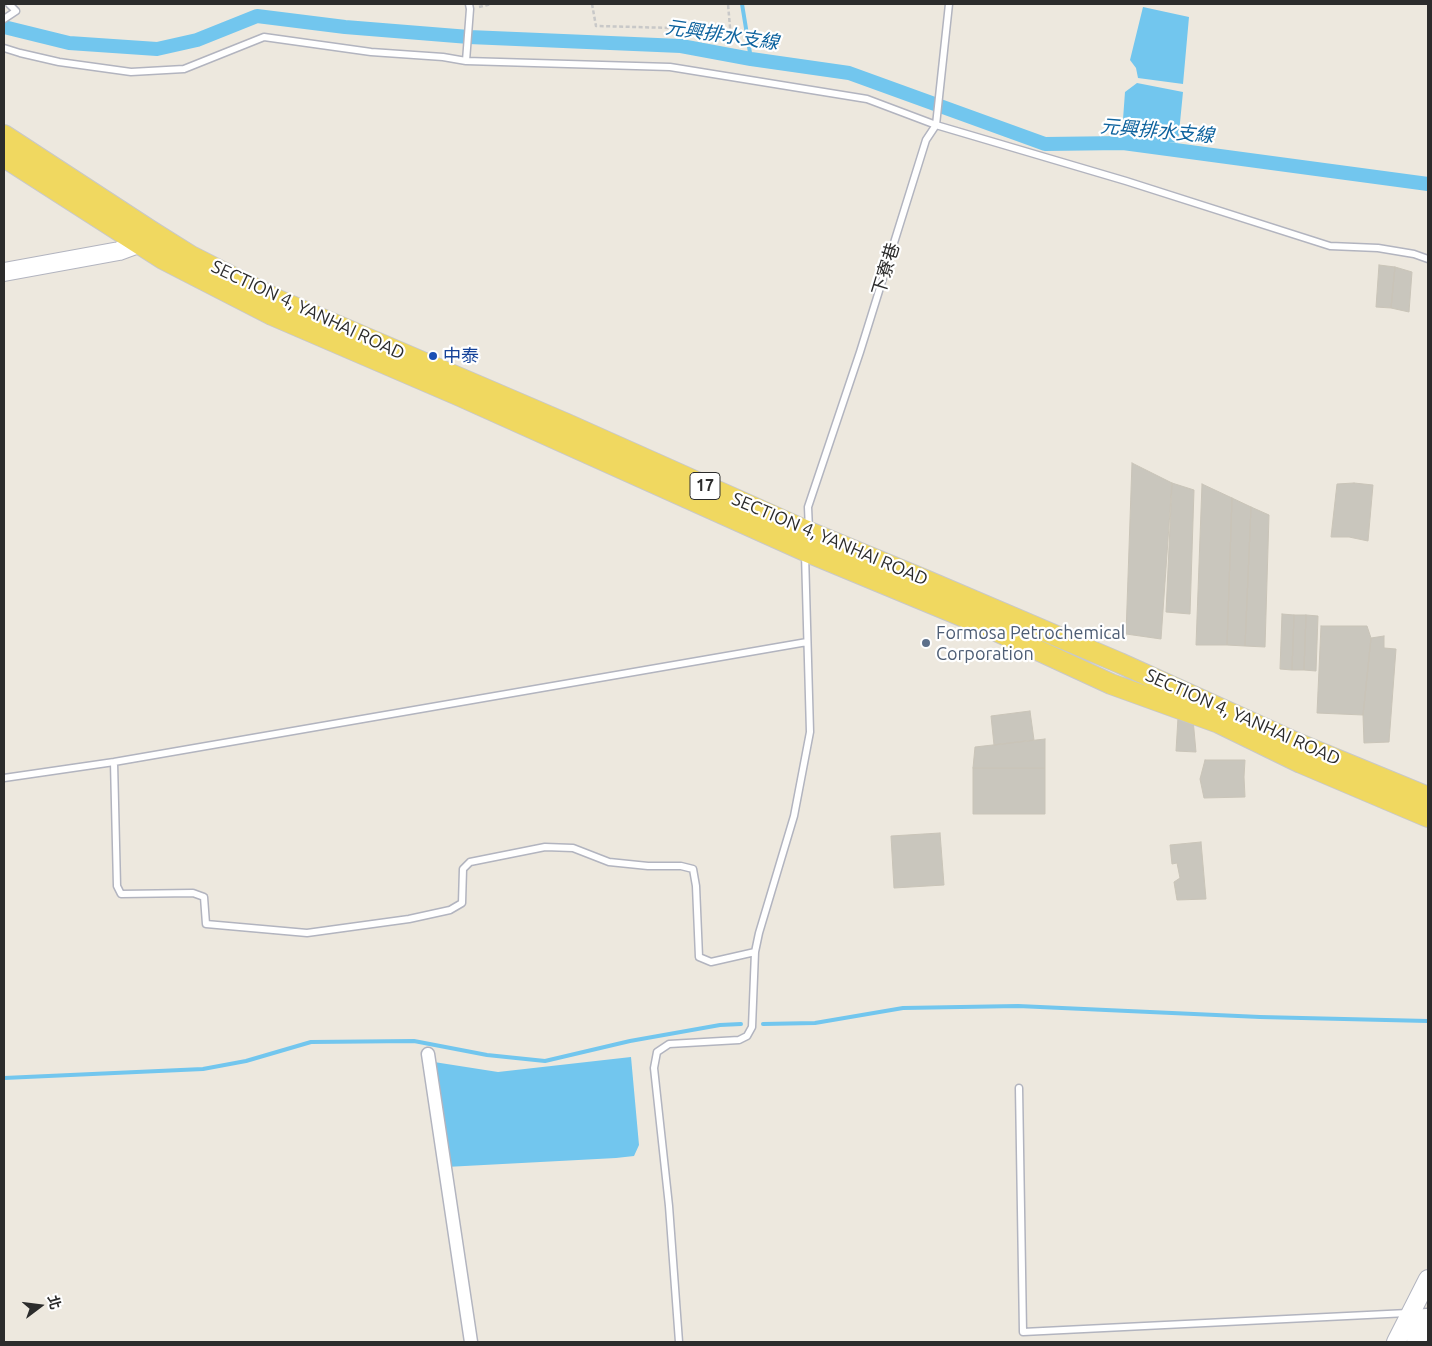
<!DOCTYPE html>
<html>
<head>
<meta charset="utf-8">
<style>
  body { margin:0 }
  #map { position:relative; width:1432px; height:1346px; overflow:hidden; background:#ede8de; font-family:Ubuntu,"Noto Sans TC",sans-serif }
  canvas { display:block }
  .frame { position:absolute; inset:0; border:5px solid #2c2c2c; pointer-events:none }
  .north { position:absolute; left:15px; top:1281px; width:50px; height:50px; -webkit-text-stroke:4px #fff; paint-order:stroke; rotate:75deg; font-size:14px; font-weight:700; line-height:20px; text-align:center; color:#2c2c2c }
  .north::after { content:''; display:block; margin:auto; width:18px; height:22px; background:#2c2c2c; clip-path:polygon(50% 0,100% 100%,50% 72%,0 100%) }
</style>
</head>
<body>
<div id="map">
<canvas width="1432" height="1346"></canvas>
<div class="frame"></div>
<div class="north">北</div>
</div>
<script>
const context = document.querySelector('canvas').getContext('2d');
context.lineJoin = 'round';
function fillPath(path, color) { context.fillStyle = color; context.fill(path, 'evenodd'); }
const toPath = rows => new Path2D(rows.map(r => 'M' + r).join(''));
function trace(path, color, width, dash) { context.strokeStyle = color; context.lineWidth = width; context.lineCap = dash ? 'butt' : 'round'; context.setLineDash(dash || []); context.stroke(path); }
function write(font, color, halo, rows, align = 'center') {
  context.font = font + ' Ubuntu,"Noto Sans TC",sans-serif'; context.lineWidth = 4.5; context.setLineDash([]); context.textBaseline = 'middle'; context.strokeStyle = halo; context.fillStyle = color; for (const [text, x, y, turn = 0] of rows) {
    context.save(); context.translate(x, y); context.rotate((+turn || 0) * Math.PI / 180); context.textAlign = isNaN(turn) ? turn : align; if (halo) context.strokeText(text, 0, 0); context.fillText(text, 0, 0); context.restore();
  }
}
fillPath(toPath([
  [1143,7,1189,17,1183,84,1138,78,1136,68,1130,60],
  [1137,83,1183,92,1178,143,1128,138,1122,133,1125,92],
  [631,1057,639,1145,634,1156,616,1158,446,1167,434,1062,498,1072]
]), '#72c6ee');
trace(toPath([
  [742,4,751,59],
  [763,1024,815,1023,903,1008,1018,1006,1260,1017,1428,1021],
  [4,1078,203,1069,246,1061,311,1042,414,1041,487,1055,545,1061,630,1041,720,1025,741,1024]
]), '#72c6ee', 4);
trace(toPath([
  [4,27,69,43,157,49,197,40,257,16,345,27,469,37,681,46,751,59,849,73,1045,144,1123,143,1428,184]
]), '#72c6ee', 14);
const building = toPath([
  [1379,265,1395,267,1391,308,1376,307,1379,265],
  [1395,267,1412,272,1409,312,1391,308,1395,267],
  [1132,463,1172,483,1161,639,1126,634,1132,463],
  [1172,483,1194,490,1190,614,1166,612,1172,483],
  [1354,483,1373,485,1368,541,1349,537,1331,537,1337,484,1354,483],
  [1202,484,1232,498,1227,645,1196,645,1202,484],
  [1232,498,1251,507,1245,646,1227,645,1232,498],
  [1251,507,1269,515,1265,647,1245,646,1251,507],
  [1282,614,1294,615,1292,670,1280,669,1282,614],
  [1294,615,1306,615,1304,670,1292,670,1294,615],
  [1306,615,1318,616,1316,671,1304,670,1306,615],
  [1321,626,1367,626,1371,638,1363,715,1317,713,1321,626],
  [1384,636,1384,648,1396,649,1389,742,1364,743,1363,715,1371,638,1384,636],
  [1030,711,1034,740,994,745,991,716,1030,711],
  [1178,718,1193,719,1196,752,1176,751,1178,718],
  [1045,739,1045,768,973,768,975,747,1045,739],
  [1205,760,1245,760,1244,777,1245,797,1204,798,1200,779,1205,760],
  [973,768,1045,768,1045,814,973,814,973,768],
  [940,833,944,885,894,888,891,836,940,833],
  [1201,842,1206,899,1177,900,1174,882,1180,878,1177,863,1172,864,1170,845,1201,842]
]);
fillPath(building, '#c9c6bd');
trace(building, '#c9c4b8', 1);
const lane = toPath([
  [4,19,16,11,9,4],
  [4,48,20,53,59,62,131,72,184,69,264,37,371,52,443,57,466,61,670,67,867,99,936,125,1126,181,1330,246,1378,248,1414,254,1428,259],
  [466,61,470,9,469,4],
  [809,530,808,507,860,352,926,140,936,125,949,4],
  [114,762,117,886,121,894,193,893,204,897,206,924,307,933,409,919,450,910,462,903,463,869,470,862,545,847,573,848,609,862,648,866,681,866,693,869,696,886,699,957,711,962,755,952],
  [4,778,114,762,807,642],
  [1019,1088,1023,1332,1428,1312],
  [679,1342,669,1206,654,1068,657,1052,669,1044,739,1040,747,1036,752,1027,755,952,759,933,794,816,810,732,805,554]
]);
const street = toPath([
  [428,1054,471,1342]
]);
const secondary = toPath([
  [4,272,119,251,138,244,147,236],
  [1396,1342,1428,1279],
  [1416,1342,1428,1318]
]);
const primary = toPath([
  [4,135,151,231,191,256,278,300,567,424,809,532,925,580,1120,663,1299,744,1428,797],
  [4,157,163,259,272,315,460,396,805,551,981,624,1111,684,1219,723,1301,763,1428,817]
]);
trace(lane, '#b2b4bf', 9);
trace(street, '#b2b4bf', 15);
trace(secondary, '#b2b4bf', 20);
trace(primary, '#c8c8c8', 22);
trace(toPath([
  [592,4,596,26,673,28,731,39,728,4],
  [479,7,491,4]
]), '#c8c8c8', 2.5, [4, 2.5]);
trace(lane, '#fff', 6);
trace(street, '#fff', 12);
trace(secondary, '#fff', 18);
trace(primary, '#f0d860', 20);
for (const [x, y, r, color] of [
  [433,356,5,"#1a4fb4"],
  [926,643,5,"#5c6f8a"]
]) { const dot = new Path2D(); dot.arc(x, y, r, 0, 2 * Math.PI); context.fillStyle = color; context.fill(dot); trace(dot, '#fff', 2); }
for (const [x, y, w] of [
  [705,486,30]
]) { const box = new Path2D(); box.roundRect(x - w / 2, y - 13.5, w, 27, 4); context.fillStyle = '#fff'; context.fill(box); trace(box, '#2c2c2c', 1); }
write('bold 16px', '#2c2c2c', null, [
  ["17",705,486]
]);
write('18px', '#2c2c2c', '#fff', [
  ["下寮巷",886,269,-73],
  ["SECTION 4, YANHAI ROAD",308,310,25],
  ["SECTION 4, YANHAI ROAD",830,539,23],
  ["SECTION 4, YANHAI ROAD",1243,717,24]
]);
write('18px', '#164399', '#fff', [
  ["中泰",443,356]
], 'left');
write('18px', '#4e5e75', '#fff', [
  ["Formosa Petrochemical",936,633],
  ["Corporation",936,654]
], 'left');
write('italic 19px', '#0e639e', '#fff', [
  ["元興排水支線",722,35,8],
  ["元興排水支線",1157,131,5]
]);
</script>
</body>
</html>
